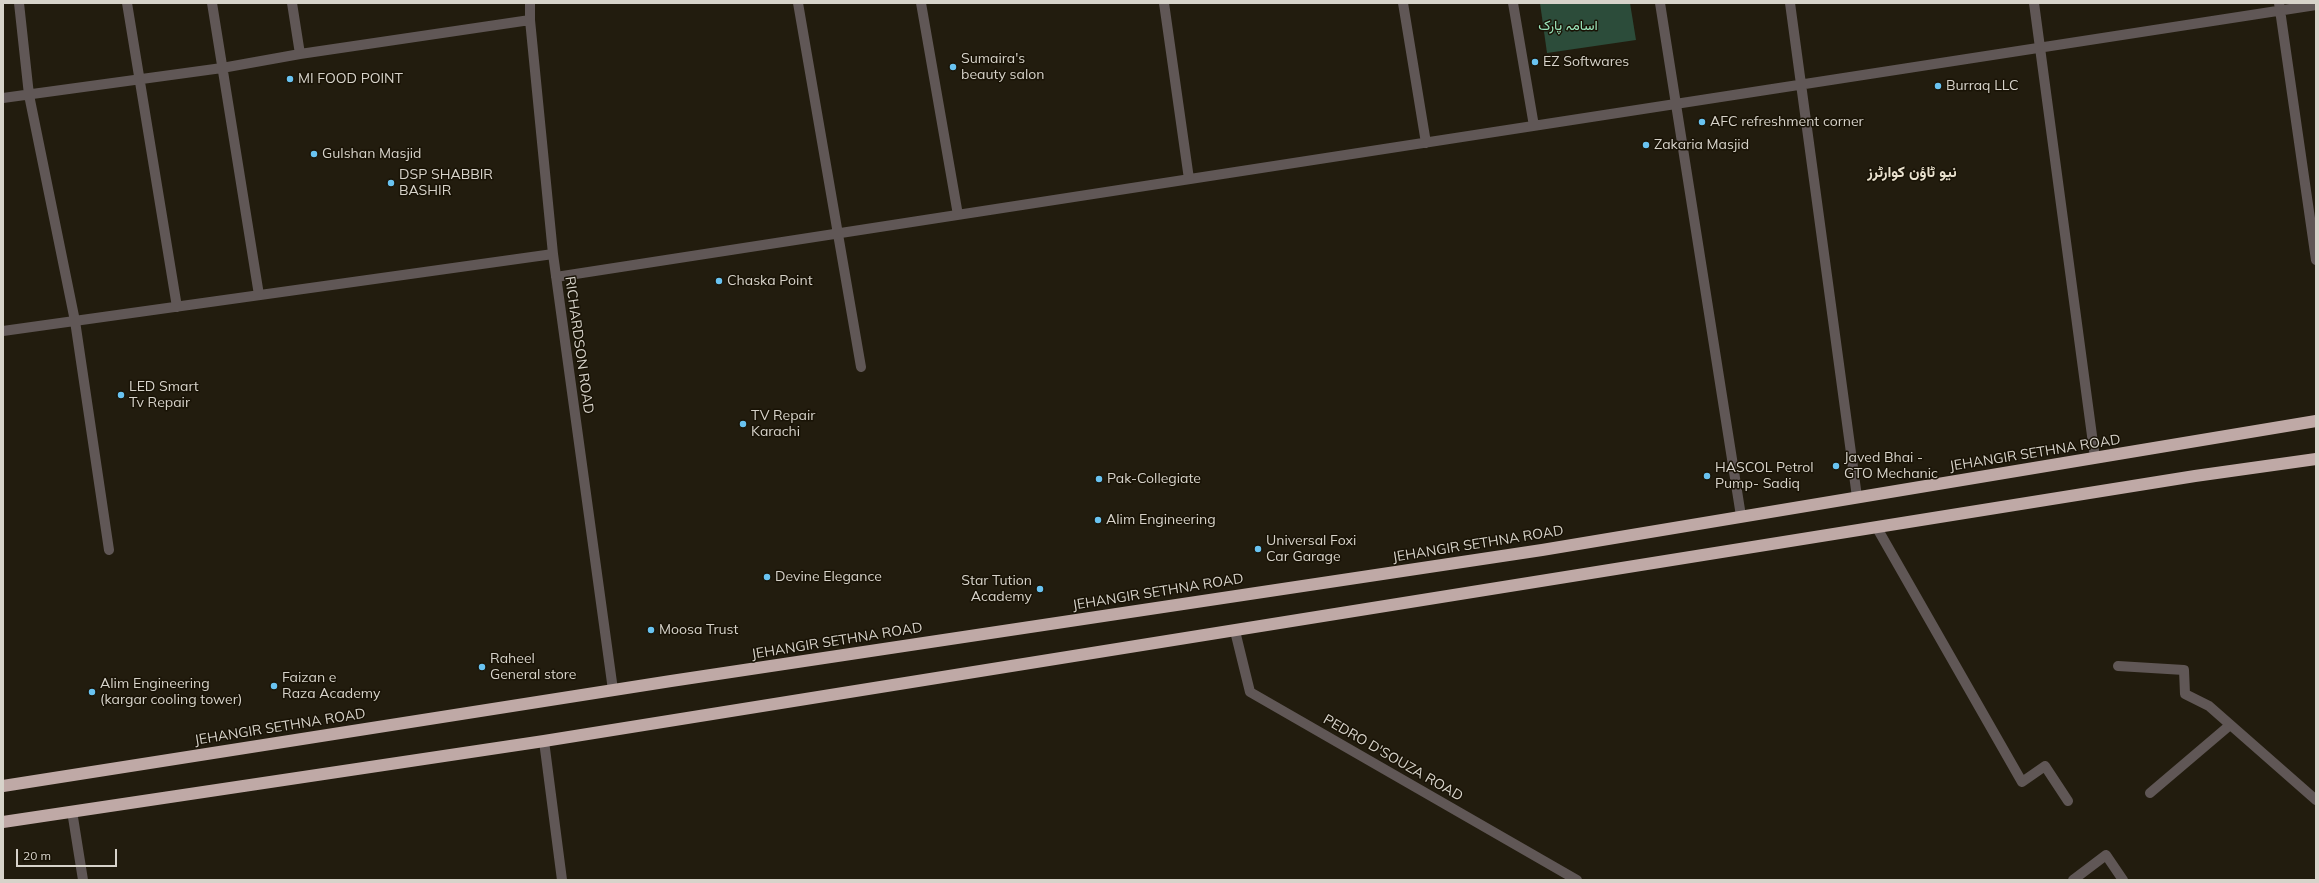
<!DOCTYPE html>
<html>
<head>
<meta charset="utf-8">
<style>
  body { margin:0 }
  #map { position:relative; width:2319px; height:883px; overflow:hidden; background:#221c0e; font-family:Mulish,sans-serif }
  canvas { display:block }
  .frame { position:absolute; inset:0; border:4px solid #d7d3ca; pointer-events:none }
  .scale { position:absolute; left:16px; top:849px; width:101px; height:18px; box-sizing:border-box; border:2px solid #d7d3ca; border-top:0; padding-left:5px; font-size:12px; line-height:14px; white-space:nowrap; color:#d7d3ca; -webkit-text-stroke:3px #191306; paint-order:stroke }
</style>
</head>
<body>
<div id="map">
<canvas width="2319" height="883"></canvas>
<div class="frame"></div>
<div class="scale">20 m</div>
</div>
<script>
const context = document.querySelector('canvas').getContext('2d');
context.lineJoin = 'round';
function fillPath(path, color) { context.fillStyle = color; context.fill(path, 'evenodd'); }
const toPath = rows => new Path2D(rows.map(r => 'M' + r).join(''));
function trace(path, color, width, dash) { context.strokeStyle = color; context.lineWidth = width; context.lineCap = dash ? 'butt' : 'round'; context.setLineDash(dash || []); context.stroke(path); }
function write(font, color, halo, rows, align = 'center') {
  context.font = font + ' Mulish,Vazirmatn,sans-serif'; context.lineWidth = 3; context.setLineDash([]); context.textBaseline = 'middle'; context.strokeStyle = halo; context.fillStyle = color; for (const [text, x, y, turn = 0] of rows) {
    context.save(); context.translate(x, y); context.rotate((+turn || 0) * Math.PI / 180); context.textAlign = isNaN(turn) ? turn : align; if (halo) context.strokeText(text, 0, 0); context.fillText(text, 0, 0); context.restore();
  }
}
fillPath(toPath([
  [1540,3,1630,3,1636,40,1547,53]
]), '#2c4c3a');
trace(toPath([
  [19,3,29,95,75,321,109,550],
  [127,3,177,307],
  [212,3,259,295],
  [292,3,300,54],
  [530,3,530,20,553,254,613,690],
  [798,3,861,367],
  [921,3,958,215],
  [1164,3,1189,179],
  [1403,3,1426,143],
  [1513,3,1534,126],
  [1660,3,1741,516],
  [1790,3,1857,497],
  [2034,3,2095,458],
  [2279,3,2316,260],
  [3,98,222,68,300,54,530,20],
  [556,277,2316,5],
  [3,331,553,254],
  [1877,528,2022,782,2045,766,2068,801],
  [1235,631,1250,692,1577,880],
  [2118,666,2184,670,2185,694,2209,706,2316,800],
  [544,741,562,880],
  [2150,793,2230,725],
  [72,811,83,880],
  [2073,880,2106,855,2123,880]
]), '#605756', 10);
trace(toPath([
  [3,786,671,681,1542,550,2316,421],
  [3,822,544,741,2195,476,2316,459]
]), '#bfa9a6', 12);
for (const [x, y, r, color] of [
  [1535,62,4,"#69c3f1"],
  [953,67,4,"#69c3f1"],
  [290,79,4,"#69c3f1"],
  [1938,86,4,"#69c3f1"],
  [1702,122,4,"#69c3f1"],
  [1646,145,4,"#69c3f1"],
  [314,154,4,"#69c3f1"],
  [391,183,4,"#69c3f1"],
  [719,281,4,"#69c3f1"],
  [121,395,4,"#69c3f1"],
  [743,424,4,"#69c3f1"],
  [1836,466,4,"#69c3f1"],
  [1707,476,4,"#69c3f1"],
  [1099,479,4,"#69c3f1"],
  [1098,520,4,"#69c3f1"],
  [1258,549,4,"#69c3f1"],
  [767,577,4,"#69c3f1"],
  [1040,589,4,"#69c3f1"],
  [651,630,4,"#69c3f1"],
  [482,667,4,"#69c3f1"],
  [274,686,4,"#69c3f1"],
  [92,692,4,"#69c3f1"]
]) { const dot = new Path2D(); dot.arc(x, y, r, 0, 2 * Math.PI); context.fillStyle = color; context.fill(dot); trace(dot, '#191306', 1.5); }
write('14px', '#9be6bc', '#191306', [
  ["اسامہ پارک",1568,26]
]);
write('14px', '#d7d3ca', '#191306', [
  ["Sumaira's",961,59],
  ["beauty salon",961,75],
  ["EZ Softwares",1543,62],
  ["MI FOOD POINT",298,79],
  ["Burraq LLC",1946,86],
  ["AFC refreshment corner",1710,122],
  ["Zakaria Masjid",1654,145],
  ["Gulshan Masjid",322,154],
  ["DSP SHABBIR",399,175],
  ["BASHIR",399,191],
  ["Chaska Point",727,281],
  ["LED Smart",129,387],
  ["Tv Repair",129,403],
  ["TV Repair",751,416],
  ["Karachi",751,432],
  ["Javed Bhai -",1844,458],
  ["GTO Mechanic",1844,474],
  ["HASCOL Petrol",1715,468],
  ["Pump- Sadiq",1715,484],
  ["Pak-Collegiate",1107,479],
  ["Alim Engineering",1106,520],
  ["Universal Foxi",1266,541],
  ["Car Garage",1266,557],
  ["Devine Elegance",775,577],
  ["Star Tution",1032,581,"right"],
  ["Academy",1032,597,"right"],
  ["Moosa Trust",659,630],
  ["Raheel",490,659],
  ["General store",490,675],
  ["Faizan e",282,678],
  ["Raza Academy",282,694],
  ["Alim Engineering",100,684],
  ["(kargar cooling tower)",100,700]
], 'left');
write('14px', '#d7d3ca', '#191306', [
  ["RICHARDSON ROAD",579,345,82],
  ["JEHANGIR SETHNA ROAD",2035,453,-9],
  ["JEHANGIR SETHNA ROAD",1478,544,-9],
  ["JEHANGIR SETHNA ROAD",1158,592,-9],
  ["JEHANGIR SETHNA ROAD",837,641,-9],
  ["JEHANGIR SETHNA ROAD",280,727,-9],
  ["PEDRO D'SOUZA ROAD",1393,758,30]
]);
write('bold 15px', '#e9e1ce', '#191306', [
  ["نیو ٹاؤن کوارٹرز",1912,172]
]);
</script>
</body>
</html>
